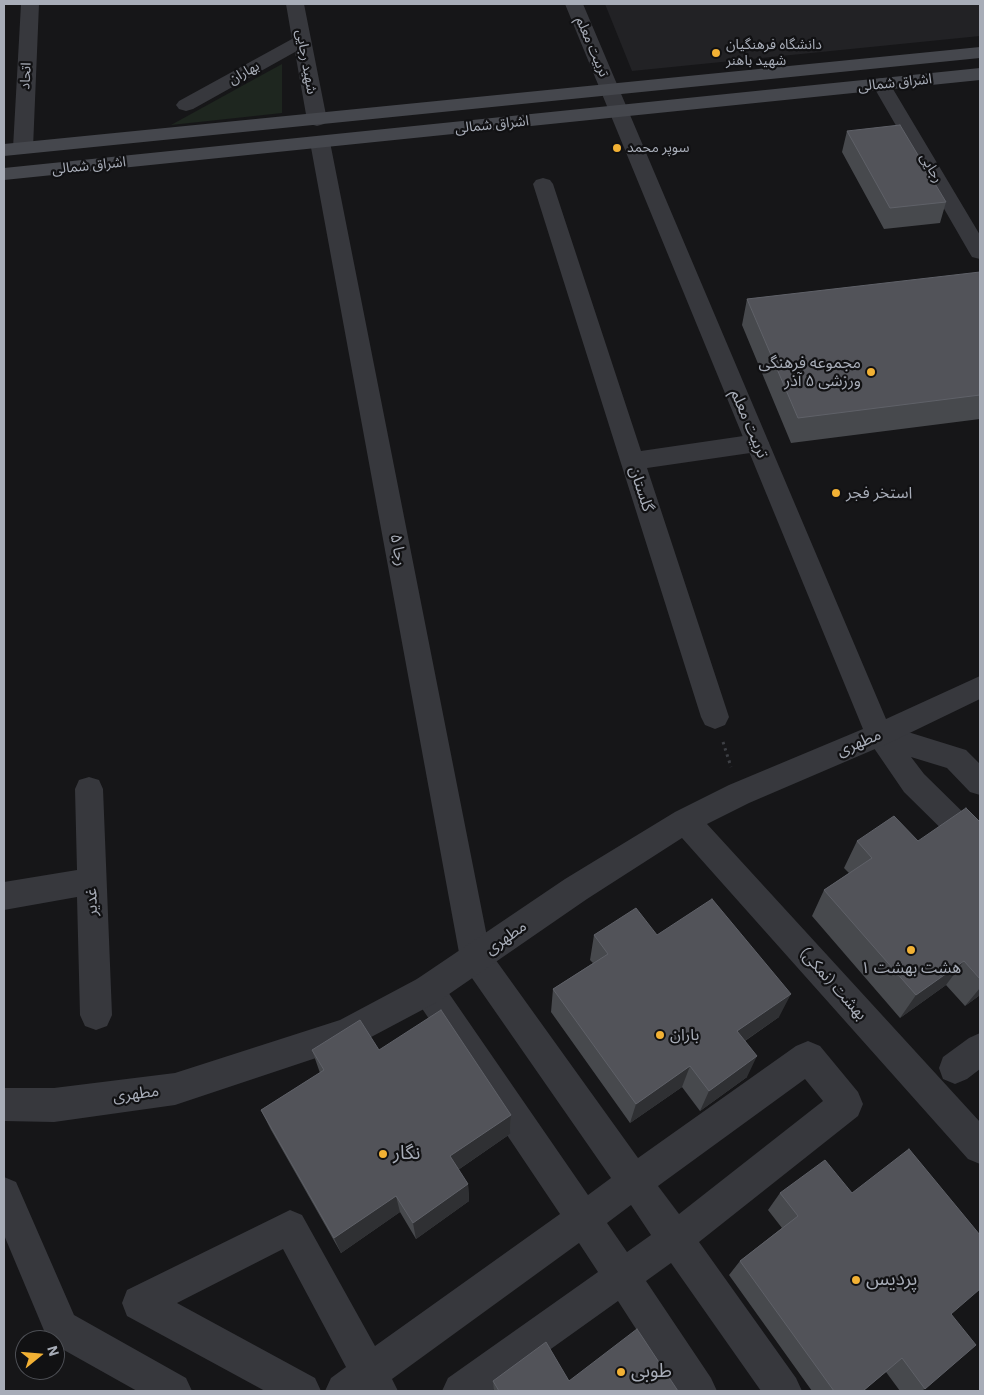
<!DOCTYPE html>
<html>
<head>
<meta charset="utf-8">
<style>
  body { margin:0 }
  #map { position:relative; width:984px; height:1395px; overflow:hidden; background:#161618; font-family:"IBM Plex Sans",sans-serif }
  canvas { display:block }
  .frame { position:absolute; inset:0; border:5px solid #a8adb8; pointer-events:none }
  .north { position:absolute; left:15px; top:1330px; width:50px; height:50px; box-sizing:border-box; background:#111113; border:1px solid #4d4f55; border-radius:50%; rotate:73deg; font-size:14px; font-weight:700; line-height:20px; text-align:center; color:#a8adb8 }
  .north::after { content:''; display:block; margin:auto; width:18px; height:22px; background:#f2b134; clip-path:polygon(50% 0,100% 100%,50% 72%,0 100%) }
</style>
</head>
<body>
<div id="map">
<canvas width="984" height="1395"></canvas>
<div class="frame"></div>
<div class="north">N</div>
</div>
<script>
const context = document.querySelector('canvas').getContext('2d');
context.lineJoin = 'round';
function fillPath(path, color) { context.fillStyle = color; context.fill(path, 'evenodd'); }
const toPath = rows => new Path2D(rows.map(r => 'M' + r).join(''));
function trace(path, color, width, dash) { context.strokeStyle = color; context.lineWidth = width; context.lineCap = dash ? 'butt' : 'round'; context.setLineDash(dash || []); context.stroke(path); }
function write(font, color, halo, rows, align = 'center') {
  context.font = font + ' "IBM Plex Sans","Noto Sans Arabic",sans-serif'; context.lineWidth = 4.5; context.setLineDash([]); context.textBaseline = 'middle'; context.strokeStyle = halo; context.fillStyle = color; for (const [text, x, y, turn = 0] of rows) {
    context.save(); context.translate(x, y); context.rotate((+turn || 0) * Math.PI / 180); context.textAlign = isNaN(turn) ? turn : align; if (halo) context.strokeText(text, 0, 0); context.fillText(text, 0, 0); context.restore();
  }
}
fillPath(toPath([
  [605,4,980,4,980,36,632,71]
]), '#222225');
fillPath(toPath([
  [282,64,282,113,171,125]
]), '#1e261f');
trace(toPath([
  [723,742,731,767]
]), '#3d3f44', 3, [2.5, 4]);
fillPath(toPath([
  [21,4,39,4,33,148,30,152,23,154,16,152,13,148,21,4],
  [286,4,304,4,327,120,324,124,317,126,310,124,307,120,295,52,193,109,186,111,179,109,176,105,179,101,292,39,286,4],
  [881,78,888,80,890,84,980,235,980,259,972,257,969,252,872,84,874,80,881,78],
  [320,136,327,138,330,142,490,952,638,1158,796,1046,808,1041,820,1046,858,1092,863,1104,858,1116,699,1242,796,1378,802,1391,761,1391,671,1263,646,1281,711,1378,717,1391,676,1391,618,1301,492,1391,442,1391,448,1378,598,1272,579,1243,392,1379,398,1391,325,1391,331,1378,346,1367,283,1249,177,1303,315,1378,321,1391,265,1391,127,1316,122,1303,127,1290,290,1210,302,1215,375,1346,560,1214,417,1001,412,990,417,979,428,975,439,979,588,1195,611,1178,465,968,460,958,310,142,313,138,320,136],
  [805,1079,823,1101,679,1214,658,1186,805,1079],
  [631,1205,651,1235,627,1252,607,1223,631,1205],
  [543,178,550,180,553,184,641,451,757,434,765,437,769,443,765,449,757,452,647,468,729,717,725,725,715,729,705,725,701,717,533,184,536,180,543,178],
  [879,723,966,750,980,764,980,795,970,792,947,768,911,757,924,774,980,829,980,861,970,857,904,792,865,735,869,727,879,723],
  [89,777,99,780,103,789,112,1015,107,1026,96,1030,85,1026,80,1015,77,897,4,910,4,882,77,870,75,789,79,780,89,777],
  [980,1033,980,1069,967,1079,955,1084,943,1079,939,1068,943,1057,969,1038,980,1033],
  [4,1177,16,1182,74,1315,186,1378,192,1391,137,1391,55,1345,55,1340,48,1340,4,1235,4,1177]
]), '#37383d');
fillPath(toPath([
  [565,4,583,4,886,719,980,676,980,699,889,743,749,803,707,824,980,1122,980,1164,968,1159,682,838,587,899,439,1001,358,1044,175,1105,54,1122,4,1121,4,1088,54,1088,175,1073,340,1020,417,979,565,879,675,812,729,785,863,729,565,4]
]), '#37383d');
fillPath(toPath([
  [980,47,980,58,4,156,4,144,980,47],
  [980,68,980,80,4,180,4,168,980,68]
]), '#45474d');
fillPath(toPath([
  [847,131,946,202,940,223,884,229,842,152],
  [980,273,980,419,791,443,742,325,747,299],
  [980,822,980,995,965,1006,946,985,900,1018,812,916,824,890,849,873,844,868,857,841,918,841],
  [594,935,657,935,779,1017,745,1041,747,1077,700,1111,682,1087,630,1123,551,1012,553,989,593,963,590,960],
  [312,1050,379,1050,511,1115,510,1134,458,1170,468,1184,469,1201,416,1239,400,1212,341,1253,271,1130,261,1110,320,1073],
  [780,1193,852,1193,951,1314,925,1389,921,1391,900,1391,886,1372,863,1391,812,1391,729,1275,740,1261,782,1228,768,1210],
  [493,1381,569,1381,678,1391,494,1391]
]), '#47494d');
fillPath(toPath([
  [964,961,946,985,900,1018,916,995],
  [980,988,980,995,965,1006],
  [791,994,779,1017,727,1053,737,1031],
  [757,1056,747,1077,700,1111,709,1091],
  [690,1066,682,1087,630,1123,636,1104],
  [511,1115,510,1134,452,1174,450,1156],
  [468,1184,469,1201,416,1239,413,1223],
  [396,1196,400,1212,341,1253,334,1238]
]), '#2f3033');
const building = toPath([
  [900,125,946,202,890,208,847,131,900,125],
  [980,272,980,395,798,418,747,299,980,272],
  [966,808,980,822,980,979,964,961,916,995,824,890,872,858,857,841,894,816,918,841,966,808],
  [712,899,791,994,737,1031,757,1056,709,1091,690,1066,636,1104,553,989,608,954,594,935,636,908,657,935,712,899],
  [441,1010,511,1115,450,1156,468,1184,413,1223,396,1196,334,1238,261,1110,324,1070,312,1050,360,1020,379,1050,441,1010],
  [909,1149,980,1235,980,1289,951,1314,976,1345,925,1389,902,1358,863,1391,834,1391,740,1261,798,1216,780,1193,825,1160,852,1193,909,1149],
  [637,1329,678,1391,499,1391,493,1381,546,1342,569,1381,637,1329]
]);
fillPath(building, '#525359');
trace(building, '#5f6168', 1);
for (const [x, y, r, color] of [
  [716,53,5,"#f2b134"],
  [617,148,5,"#f2b134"],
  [871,372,5,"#f2b134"],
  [836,493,5,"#f2b134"],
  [911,950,5,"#f2b134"],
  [660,1035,5,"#f2b134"],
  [383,1154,5,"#f2b134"],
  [856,1280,5,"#f2b134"],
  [621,1372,5,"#f2b134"]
]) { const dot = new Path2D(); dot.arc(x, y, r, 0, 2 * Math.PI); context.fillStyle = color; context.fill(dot); trace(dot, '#111113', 2); }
write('14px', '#a8adb8', '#111113', [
  ["دانشگاه فرهنگیان",726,45],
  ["شهید باهنر",726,61],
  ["سوپر محمد",627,148]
], 'left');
write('14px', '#a8adb8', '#111113', [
  ["تربیت معلم",592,47,67],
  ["شهید رجایی",306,62,80],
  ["بهاران",244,73,-29],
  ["اتحاد",26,76,-87],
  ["اشراق شمالی",895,83,-6],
  ["اشراق شمالی",492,125,-6],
  ["اشراق شمالی",89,166,-6],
  ["رجایی",931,168,60]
]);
write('16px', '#a8adb8', '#111113', [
  ["مجموعه فرهنگی",861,363,"right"],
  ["ورزشی ۵ آذر",861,381,"right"],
  ["استخر فجر",846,493],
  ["هشت بهشت ۱",911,968,"center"],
  ["باران",670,1035]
], 'left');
write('16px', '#a8adb8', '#111113', [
  ["تربیت معلم",749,424,67],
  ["گلستان",641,489,72],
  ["رجا ۵",398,550,79],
  ["مطهری",859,743,-23],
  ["غدیر",92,902,-92],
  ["مطهری",506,938,-35],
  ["بهشت (نمکی)",833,984,48],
  ["مطهری",136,1094,-7]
]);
write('19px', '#a8adb8', '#111113', [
  ["نگار",393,1154],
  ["پردیس",866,1280],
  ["طوبی",631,1372]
], 'left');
</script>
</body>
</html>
